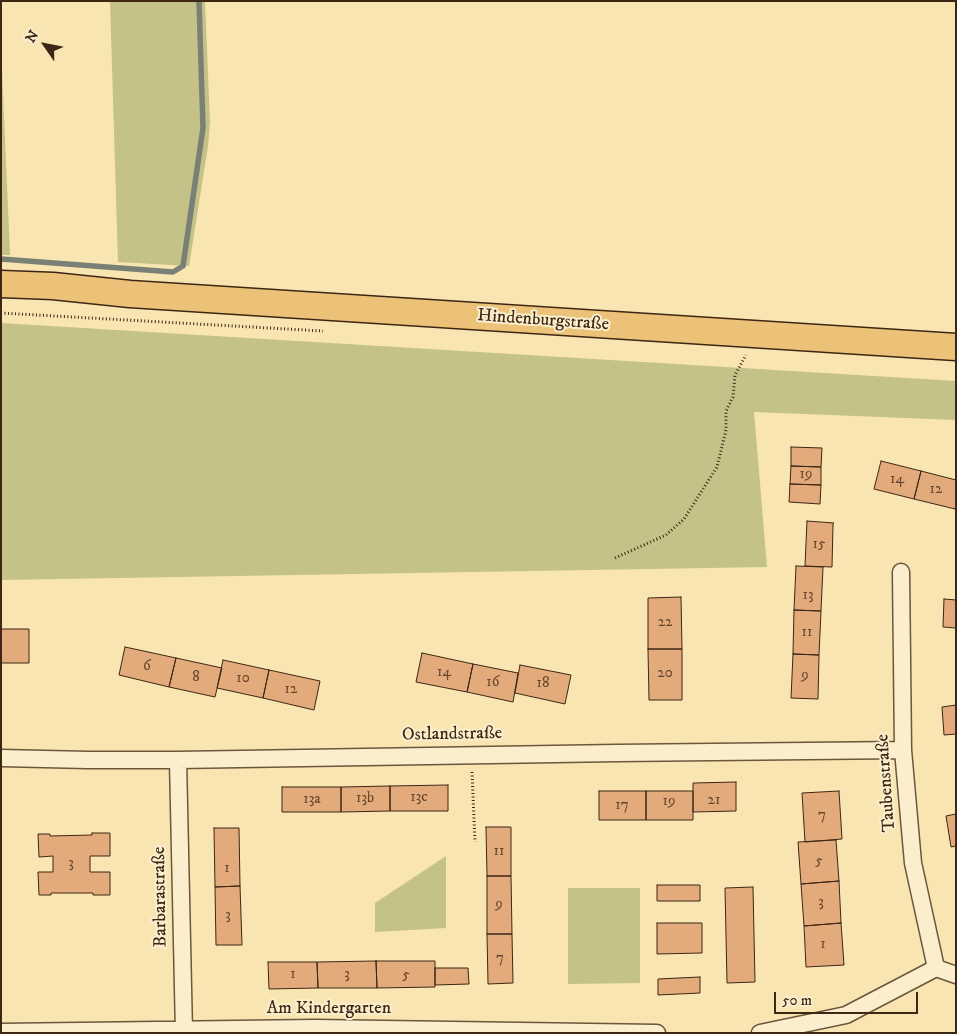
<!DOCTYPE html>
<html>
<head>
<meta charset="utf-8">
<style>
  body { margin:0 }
  #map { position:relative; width:957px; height:1034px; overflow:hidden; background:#f8e5b2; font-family:"IM FELL DW Pica",serif }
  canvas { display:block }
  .frame { position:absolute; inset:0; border:2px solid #3d2614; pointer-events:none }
  .north { position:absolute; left:20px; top:20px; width:50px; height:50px; -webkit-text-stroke:4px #faeecd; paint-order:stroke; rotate:303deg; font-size:14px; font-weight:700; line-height:20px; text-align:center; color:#3d2614 }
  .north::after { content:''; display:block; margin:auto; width:18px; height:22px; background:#3d2614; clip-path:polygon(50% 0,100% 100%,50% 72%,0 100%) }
  .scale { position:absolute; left:774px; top:992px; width:144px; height:22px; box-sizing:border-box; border:2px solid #3d2614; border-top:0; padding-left:6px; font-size:15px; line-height:18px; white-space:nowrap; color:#3d2614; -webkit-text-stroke:4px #faeecd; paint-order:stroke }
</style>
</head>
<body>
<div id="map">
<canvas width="957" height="1034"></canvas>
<div class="frame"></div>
<div class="north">N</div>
<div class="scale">50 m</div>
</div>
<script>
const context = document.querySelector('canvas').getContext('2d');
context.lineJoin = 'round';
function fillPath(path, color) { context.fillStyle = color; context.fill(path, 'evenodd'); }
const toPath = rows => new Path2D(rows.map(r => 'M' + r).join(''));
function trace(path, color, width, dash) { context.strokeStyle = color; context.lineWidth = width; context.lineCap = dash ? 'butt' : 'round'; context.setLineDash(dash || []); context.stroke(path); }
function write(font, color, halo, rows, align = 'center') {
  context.font = font + ' "IM FELL DW Pica",serif'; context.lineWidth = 4; context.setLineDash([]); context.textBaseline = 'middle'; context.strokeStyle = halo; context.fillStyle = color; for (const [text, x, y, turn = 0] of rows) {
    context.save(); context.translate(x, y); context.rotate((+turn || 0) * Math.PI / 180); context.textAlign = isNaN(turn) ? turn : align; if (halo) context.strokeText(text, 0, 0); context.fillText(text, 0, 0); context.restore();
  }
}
fillPath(toPath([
  [110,1,205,1,210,122,208,146,189,266,118,262],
  [1,46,10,255,1,255],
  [1,323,956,381,956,420,754,412,767,567,1,580],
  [446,856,446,928,375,932,375,903],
  [568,888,640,888,640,983,568,984]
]), '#c4c288');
trace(toPath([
  [1,259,173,272,183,266,203,128,199,1]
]), '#7a8076', 5.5);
const building = toPath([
  [791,447,822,448,821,467,791,466,791,447],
  [881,461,921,471,914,499,874,489,881,461],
  [791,466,821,467,821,485,790,484,791,466],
  [921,471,956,480,956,505,955,509,914,499,921,471],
  [790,484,821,485,820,504,789,502,790,484],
  [807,521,834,523,833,524,832,567,805,566,807,521],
  [796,566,823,567,821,611,794,610,796,566],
  [681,597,682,649,648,649,648,598,681,597],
  [944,599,956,600,956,628,943,627,944,599],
  [794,610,821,611,819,655,793,654,794,610],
  [1,629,29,629,29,663,1,663,1,629],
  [125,647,176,658,169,687,119,675,125,647],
  [648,649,682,649,682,700,649,700,648,649],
  [422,653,473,664,467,692,416,682,422,653],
  [793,654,819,655,818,699,791,698,793,654],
  [176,658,222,668,215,697,169,687,176,658],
  [223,660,269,670,263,698,217,688,223,660],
  [473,664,518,673,513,702,467,692,473,664],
  [520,665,571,675,565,704,515,693,520,665],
  [269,670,320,681,314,710,263,698,269,670],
  [956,705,956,734,944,735,942,707,956,705],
  [736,782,736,811,693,812,693,783,736,782],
  [448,785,448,811,390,811,390,786,448,785],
  [390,786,390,811,341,812,341,787,390,786],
  [282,787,341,787,341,812,282,812,282,787],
  [599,791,646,791,646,820,599,820,599,791],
  [646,791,693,791,693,820,646,820,646,791],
  [839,791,842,839,805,842,802,793,839,791],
  [956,814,956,846,951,847,946,816,956,814],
  [486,827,511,827,511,876,487,876,486,827],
  [214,828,239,828,240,886,215,887,214,828],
  [92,833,110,833,110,856,90,856,90,872,110,872,110,895,93,895,93,893,51,893,51,895,39,895,38,872,53,872,53,856,39,857,38,834,50,834,50,836,92,835,92,833],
  [836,840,839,881,801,884,798,842,836,840],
  [487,876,511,876,512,934,487,934,487,876],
  [839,881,841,923,804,926,801,884,839,881],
  [657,885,700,885,700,901,657,901,657,885],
  [240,886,242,945,216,945,215,887,240,886],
  [753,887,755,982,727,983,725,888,753,887],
  [657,923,702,923,702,953,657,954,657,923],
  [841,923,844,965,806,967,804,926,841,923],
  [487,934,512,934,513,983,488,984,487,934],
  [376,961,377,988,318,988,317,962,376,961],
  [376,961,435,961,435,987,377,988,376,961],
  [268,962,317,962,318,988,269,989,268,962],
  [435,968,468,968,469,984,435,985,435,968],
  [700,977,700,993,658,995,658,979,700,977]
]);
fillPath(building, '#e3ab7c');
trace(building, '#3d2614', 1);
const street = toPath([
  [901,572,903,750,913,863,936,968,956,975],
  [1,758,88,760,178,760,617,753,903,750],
  [178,760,184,1033],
  [1,1032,315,1028,657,1033],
  [760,1033,846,1015,936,968]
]);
const primary = toPath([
  [1,284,53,286,130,294,956,347]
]);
trace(street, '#6c563c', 19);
trace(primary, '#3d2614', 29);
trace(toPath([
  [1,313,323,331],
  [615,558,666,535,684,519,717,467,726,430,726,411,733,397,735,375,746,355],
  [472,772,475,842]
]), '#3d2614', 3, [1, 2.5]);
trace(street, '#faeecd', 16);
trace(primary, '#ecc279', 26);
write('15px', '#66472e', null, [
  ["19",806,475],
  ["14",897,480],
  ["12",936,490],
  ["15",819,545],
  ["13",808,596],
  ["22",665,623],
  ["11",807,633],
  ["6",147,667],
  ["14",444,673],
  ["20",665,674],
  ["9",805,676],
  ["8",196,678],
  ["10",243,679],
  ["16",493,683],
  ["18",543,684],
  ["12",291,690],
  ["13c",419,798],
  ["13b",365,799],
  ["13a",312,800],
  ["21",714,801],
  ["19",669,802],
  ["17",622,806],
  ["7",822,816],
  ["11",499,852],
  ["5",819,862],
  ["3",71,864],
  ["1",227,869],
  ["3",821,903],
  ["9",499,905],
  ["3",228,916],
  ["1",823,945],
  ["7",500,959],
  ["1",293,975],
  ["3",347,975],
  ["5",406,976]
]);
write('18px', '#3d2614', '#faeecd', [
  ["Hindenburgstraße",543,321,4],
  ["Ostlandstraße",452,735,-1],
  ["Taubenstraße",887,783,-94],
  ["Barbarastraße",161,897,-91],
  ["Am Kindergarten",329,1009]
]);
</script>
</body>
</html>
